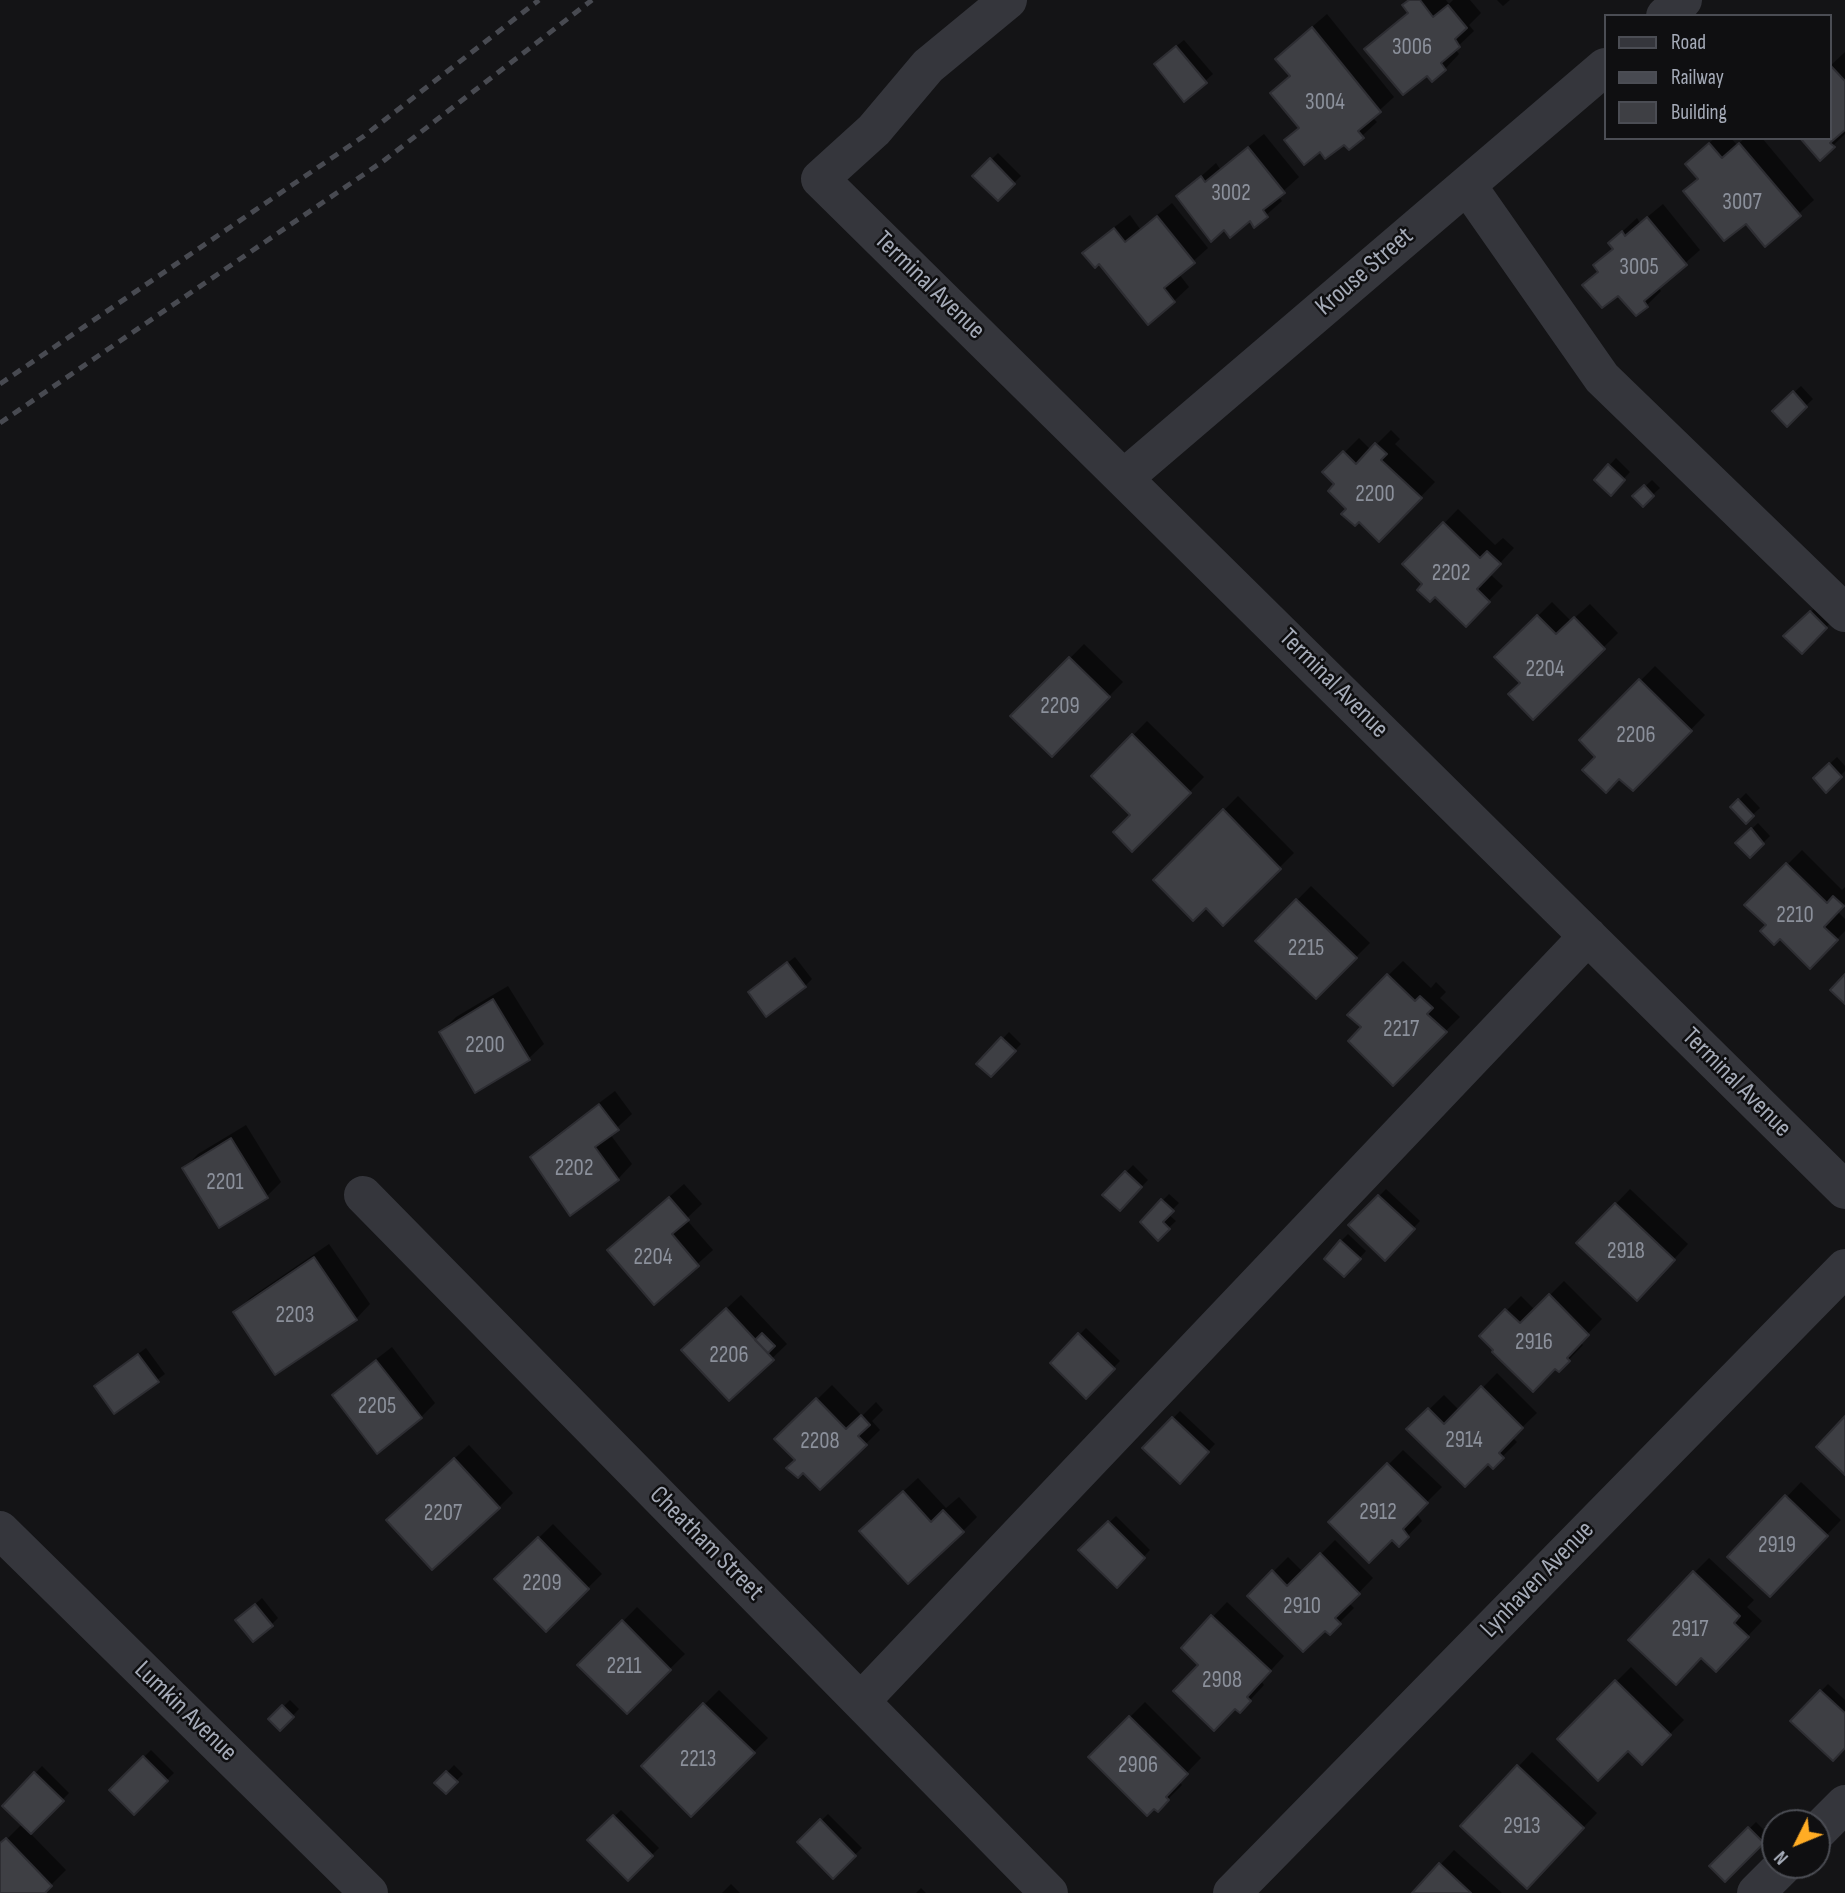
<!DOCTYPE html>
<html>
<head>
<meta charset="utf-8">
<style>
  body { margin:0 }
  #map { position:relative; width:1845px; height:1893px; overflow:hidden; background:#141416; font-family:"Sofia Sans Condensed",sans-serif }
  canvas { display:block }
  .legend { position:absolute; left:1604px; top:14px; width:228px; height:126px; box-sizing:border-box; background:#0f0f11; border:2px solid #4b4d54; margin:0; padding:9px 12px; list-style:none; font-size:21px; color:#a5abb8 }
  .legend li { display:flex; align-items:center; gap:14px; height:35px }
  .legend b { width:35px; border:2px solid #4b4d54 }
  .north { position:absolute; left:1761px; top:1809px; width:70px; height:70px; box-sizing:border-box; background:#0f0f11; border:2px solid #4b4d54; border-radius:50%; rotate:227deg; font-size:19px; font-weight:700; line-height:28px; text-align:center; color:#a5abb8 }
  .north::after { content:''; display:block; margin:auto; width:24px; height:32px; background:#ffac24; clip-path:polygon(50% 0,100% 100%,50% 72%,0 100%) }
</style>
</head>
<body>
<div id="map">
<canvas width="1845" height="1893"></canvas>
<ul class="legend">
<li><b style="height:9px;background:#35363c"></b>Road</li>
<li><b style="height:9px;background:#484a51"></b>Railway</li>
<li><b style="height:19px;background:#3e3f44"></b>Building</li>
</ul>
<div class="north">N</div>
</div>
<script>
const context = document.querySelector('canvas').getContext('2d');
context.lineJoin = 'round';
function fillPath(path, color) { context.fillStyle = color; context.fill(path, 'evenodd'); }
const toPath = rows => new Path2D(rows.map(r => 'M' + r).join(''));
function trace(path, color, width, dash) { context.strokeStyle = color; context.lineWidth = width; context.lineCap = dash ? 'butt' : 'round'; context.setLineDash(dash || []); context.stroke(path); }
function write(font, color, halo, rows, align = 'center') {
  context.font = font + ' "Sofia Sans Condensed",sans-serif'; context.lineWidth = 5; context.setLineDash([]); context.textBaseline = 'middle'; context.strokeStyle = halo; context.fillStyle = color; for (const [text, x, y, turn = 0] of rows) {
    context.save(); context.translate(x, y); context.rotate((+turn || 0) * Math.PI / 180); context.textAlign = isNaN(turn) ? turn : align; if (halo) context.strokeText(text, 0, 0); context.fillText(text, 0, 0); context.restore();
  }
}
fillPath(toPath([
  [1410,0,1446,0,1449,4,1453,0,1470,0,1481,13,1469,25,1474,31,1455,49,1459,54,1445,69,1427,73,1366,49,1409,11],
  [1497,0,1510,0,1503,6],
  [1327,14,1394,97,1372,117,1377,122,1349,148,1344,142,1320,150,1286,140,1300,127,1272,93,1291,74,1292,44],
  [1184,40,1213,74,1185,99,1163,57],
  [1845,52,1845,134,1820,158,1829,138,1829,67],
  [1264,134,1299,177,1278,196,1282,201,1255,225,1250,219,1224,228,1179,196,1216,163,1220,169],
  [1715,138,1731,138,1737,145,1745,138,1762,138,1814,200,1765,244,1746,221,1685,191,1699,177,1702,149],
  [998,153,1021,176,998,199,975,176],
  [1172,203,1208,248,1179,274,1189,287,1174,301,1085,254,1099,239,1130,215,1140,229],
  [1663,204,1700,250,1658,287,1661,291,1647,305,1618,293,1585,285,1599,270,1595,265,1614,248,1610,243,1637,218,1640,223],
  [1801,386,1813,399,1787,424,1774,411],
  [1391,430,1400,439,1395,444,1435,482,1379,540,1348,509,1337,484,1325,472,1359,438,1371,450],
  [1616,458,1630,472,1617,486,1596,480],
  [1652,480,1660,488,1643,504,1635,496],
  [1458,509,1495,545,1503,538,1514,548,1490,574,1503,586,1466,624,1405,564],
  [1552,602,1571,621,1590,604,1618,633,1533,717,1522,683,1497,657],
  [1818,605,1833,620,1802,652,1786,636],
  [1084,644,1123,682,1052,754,1013,716],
  [1655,666,1705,715,1633,789,1582,740],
  [1147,721,1204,777,1132,850,1132,814,1093,776],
  [1837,757,1845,766,1845,771,1826,790,1815,778],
  [1746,793,1760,808,1746,821,1732,807],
  [1238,796,1294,853,1223,924,1206,906,1155,880],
  [1758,823,1770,836,1750,856,1737,843],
  [1802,850,1842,890,1845,887,1845,903,1837,911,1845,919,1845,931,1810,967,1747,905],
  [1311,886,1370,943,1316,997,1258,940],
  [795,957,812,979,805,986,750,992],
  [1403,961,1431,988,1436,982,1446,992,1440,998,1460,1017,1393,1083,1363,1027,1349,1014],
  [508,986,544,1044,529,1058,476,1091,441,1032,456,1017],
  [1009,1032,1021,1044,991,1075,979,1064],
  [615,1091,632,1114,610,1134,632,1164,618,1179,571,1214,532,1157,546,1143],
  [246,1125,281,1182,267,1196,184,1169,198,1154],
  [1133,1165,1148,1180,1120,1209,1104,1195],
  [684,1184,702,1204,686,1219,713,1250,654,1303,624,1236],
  [1386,1189,1420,1221,1385,1258,1351,1225],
  [1630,1189,1688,1244,1651,1284,1579,1243],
  [1169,1194,1179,1203,1168,1214,1176,1221,1158,1238,1142,1222],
  [1348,1234,1366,1251,1344,1275,1341,1241],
  [329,1244,370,1304,356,1319,236,1312,250,1298],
  [1564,1281,1602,1319,1580,1342,1583,1345,1559,1370,1496,1350,1481,1336,1521,1296,1535,1310],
  [741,1295,787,1344,730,1399,698,1335],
  [1086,1328,1120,1361,1086,1396,1052,1363],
  [392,1347,435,1403,421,1417,334,1395,348,1381],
  [146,1348,165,1374,114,1412,96,1386],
  [1497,1373,1537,1413,1512,1437,1517,1442,1493,1466,1488,1462,1409,1429,1444,1395,1460,1411],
  [832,1385,862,1416,876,1402,883,1410,872,1421,880,1430,821,1488,777,1439],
  [1180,1411,1215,1444,1180,1481,1145,1448],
  [469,1445,513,1493,499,1507,403,1506],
  [1403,1450,1442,1487,1416,1513,1422,1521,1399,1545,1392,1537,1331,1522],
  [918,1478,946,1508,959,1497,977,1517,963,1531,876,1516],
  [1801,1482,1841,1520,1784,1580,1730,1557],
  [1116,1516,1150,1550,1117,1585,1081,1550],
  [553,1524,602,1574,546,1629,497,1579],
  [1335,1540,1373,1578,1349,1603,1354,1608,1330,1632,1249,1596,1288,1557,1303,1572],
  [1709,1558,1754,1600,1747,1607,1762,1621,1730,1655,1694,1573],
  [262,1598,278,1618,272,1624,244,1614],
  [1227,1602,1284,1656,1261,1681,1264,1685,1240,1711,1200,1665,1183,1648],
  [637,1607,685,1654,627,1711,580,1665],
  [1631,1667,1684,1720,1642,1762,1628,1748,1559,1739],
  [1828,1684,1845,1700,1845,1746,1792,1721],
  [719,1690,768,1738,691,1814,643,1766],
  [290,1700,299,1709,280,1729,271,1719],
  [1145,1702,1201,1758,1179,1781,1182,1785,1158,1809,1090,1757],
  [151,1750,174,1773,134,1812,111,1790],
  [1532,1752,1597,1813,1541,1872,1518,1767],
  [454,1765,463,1774,446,1791,437,1783],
  [42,1766,69,1793,30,1833,66,1870,43,1893,0,1893,0,1846,22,1824,4,1806],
  [621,1810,659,1848,628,1879,590,1840],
  [828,1814,862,1848,833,1876,800,1842],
  [1756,1822,1769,1835,1725,1879,1712,1866],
  [1454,1850,1502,1893,1414,1893],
  [731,1884,740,1893,722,1893],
  [921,1888,926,1893,916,1893]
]), '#0007');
const building = toPath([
  [1409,0,1420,0,1433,17,1448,5,1467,28,1455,39,1460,47,1441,63,1446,70,1432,82,1427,76,1403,95,1364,49,1408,13,1402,5,1409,0],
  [1312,27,1381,112,1358,131,1364,138,1349,150,1344,145,1325,159,1320,152,1304,165,1284,140,1299,128,1270,93,1290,76,1275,59,1312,27],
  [1176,46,1207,83,1184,102,1154,64,1176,46],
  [1830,65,1845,81,1845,130,1830,143,1835,147,1820,161,1800,138,1829,138,1830,65],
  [1709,143,1722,158,1739,143,1801,216,1765,247,1746,224,1724,241,1683,191,1698,179,1685,164,1709,143],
  [1248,147,1285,193,1263,210,1268,217,1254,228,1250,221,1230,238,1224,230,1211,242,1176,196,1201,176,1205,182,1248,147],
  [990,158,1015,184,998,201,972,176,990,158],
  [1157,216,1195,263,1164,288,1175,302,1148,325,1099,264,1095,268,1082,253,1114,228,1125,242,1157,216],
  [1647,217,1687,265,1644,301,1648,307,1636,316,1618,296,1602,308,1582,285,1598,272,1593,265,1613,249,1608,243,1622,231,1625,236,1647,217],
  [1793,391,1807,407,1787,427,1772,411,1793,391],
  [1375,443,1387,454,1381,460,1422,498,1379,542,1359,522,1355,526,1341,514,1346,509,1328,491,1334,484,1322,472,1343,451,1356,464,1375,443],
  [1608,464,1625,480,1611,496,1594,480,1608,464],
  [1644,485,1654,496,1643,507,1632,496,1644,485],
  [1443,522,1480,558,1487,551,1501,564,1477,589,1490,602,1466,627,1435,597,1430,602,1417,590,1422,584,1402,564,1443,522],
  [1810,611,1827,628,1802,654,1783,636,1810,611],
  [1537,615,1556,634,1574,617,1605,649,1533,720,1508,694,1520,683,1494,657,1537,615],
  [1069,657,1110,697,1052,757,1010,716,1069,657],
  [1639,679,1692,731,1633,791,1619,779,1606,793,1582,770,1595,757,1579,740,1639,679],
  [1132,734,1191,793,1132,852,1113,832,1130,815,1091,776,1132,734],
  [1829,763,1842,777,1826,793,1813,778,1829,763],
  [1738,799,1754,816,1746,824,1730,807,1738,799],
  [1223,809,1281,869,1223,926,1206,908,1193,921,1153,880,1223,809],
  [1751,828,1764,844,1750,858,1735,843,1751,828],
  [1786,863,1827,903,1833,896,1844,906,1824,927,1838,940,1810,969,1780,939,1774,945,1760,931,1766,925,1744,905,1786,863],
  [1296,899,1357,958,1316,999,1255,941,1296,899],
  [787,962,806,987,766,1017,748,992,787,962],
  [1387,974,1415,1001,1420,996,1433,1008,1427,1014,1447,1032,1393,1086,1348,1041,1361,1027,1347,1015,1387,974],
  [1845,974,1845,1004,1830,990,1845,974],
  [493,999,530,1060,475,1093,439,1032,493,999],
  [1001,1037,1016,1051,991,1077,976,1064,1001,1037],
  [599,1104,619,1130,595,1147,619,1180,570,1216,530,1157,599,1104],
  [231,1138,268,1198,219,1228,182,1168,231,1138],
  [1125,1171,1142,1187,1120,1211,1102,1195,1125,1171],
  [1378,1195,1415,1229,1385,1261,1348,1225,1378,1195],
  [669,1197,689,1220,672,1234,699,1266,654,1305,607,1250,669,1197],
  [1161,1199,1174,1211,1163,1222,1170,1229,1158,1241,1140,1222,1161,1199],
  [1615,1203,1675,1260,1637,1301,1576,1243,1615,1203],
  [1340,1240,1361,1259,1344,1277,1324,1259,1340,1240],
  [314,1257,357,1320,275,1375,233,1312,314,1257],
  [1549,1294,1589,1335,1567,1358,1570,1361,1559,1372,1555,1369,1533,1392,1492,1352,1493,1350,1479,1336,1505,1309,1520,1323,1549,1294],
  [726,1308,774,1360,729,1401,681,1350,726,1308],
  [762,1333,775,1346,768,1353,755,1340,762,1333],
  [1078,1333,1115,1369,1086,1399,1050,1363,1078,1333],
  [138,1354,159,1382,114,1414,94,1386,138,1354],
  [376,1360,422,1418,377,1454,332,1395,376,1360],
  [1481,1386,1523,1428,1499,1453,1504,1458,1493,1469,1488,1464,1465,1487,1406,1429,1428,1408,1444,1424,1481,1386],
  [816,1398,846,1429,861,1415,870,1425,858,1436,867,1445,820,1490,803,1473,798,1478,786,1468,795,1460,774,1439,816,1398],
  [1845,1416,1845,1475,1816,1447,1845,1416],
  [1172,1417,1209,1452,1180,1484,1142,1448,1172,1417],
  [454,1458,500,1508,432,1570,386,1520,454,1458],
  [1387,1463,1428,1503,1403,1529,1409,1537,1399,1547,1392,1540,1369,1563,1328,1522,1387,1463],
  [903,1491,931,1522,943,1510,964,1532,908,1584,859,1531,903,1491],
  [1785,1495,1828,1536,1770,1597,1727,1557,1785,1495],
  [1108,1521,1145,1558,1117,1588,1078,1550,1108,1521],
  [538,1537,589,1589,546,1632,494,1579,538,1537],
  [1320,1553,1360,1594,1335,1618,1341,1624,1330,1635,1325,1631,1303,1652,1247,1596,1272,1570,1287,1586,1320,1553],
  [1693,1571,1740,1616,1734,1623,1749,1637,1716,1672,1701,1658,1676,1685,1628,1640,1693,1571],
  [255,1604,273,1626,253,1642,235,1620,255,1604],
  [1211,1615,1271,1671,1247,1697,1251,1701,1240,1713,1235,1709,1214,1731,1173,1691,1198,1665,1181,1648,1211,1615],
  [622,1620,671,1670,627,1714,577,1665,622,1620],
  [1615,1680,1671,1735,1642,1765,1628,1751,1598,1781,1557,1739,1615,1680],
  [1820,1690,1845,1713,1845,1748,1833,1761,1790,1721,1820,1690],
  [703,1703,755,1753,691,1817,641,1766,703,1703],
  [282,1705,294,1717,280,1731,268,1719,282,1705],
  [1129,1716,1188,1774,1166,1797,1169,1800,1158,1812,1154,1809,1147,1816,1088,1757,1129,1716],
  [143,1756,168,1781,134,1815,109,1790,143,1756],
  [1517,1765,1584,1828,1527,1889,1460,1826,1517,1765],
  [446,1771,458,1782,446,1794,434,1783,446,1771],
  [34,1772,64,1801,31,1834,2,1806,34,1772],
  [613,1815,653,1856,628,1881,587,1840,613,1815],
  [820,1819,856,1856,833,1879,797,1842,820,1819],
  [1748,1827,1764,1843,1725,1882,1709,1866,1748,1827],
  [6,1838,52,1886,45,1893,0,1893,0,1843,6,1838],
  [1439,1863,1471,1893,1412,1893,1439,1863]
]);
fillPath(building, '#3e3f44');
trace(building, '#2e2e33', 2);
trace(toPath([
  [1008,0,928,66,874,130,820,179,1845,1190],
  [1665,16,1683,0],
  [1467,185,1602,378,1845,613],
  [1124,478,1605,67],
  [363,1195,1049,1893],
  [0,1530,369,1893],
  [861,1701,1588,936],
  [1817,1832,1845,1804],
  [1232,1893,1845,1268],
  [1756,1893,1784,1865]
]), '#35363c', 38);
trace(toPath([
  [0,384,364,136,539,0],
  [0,423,382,162,592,0]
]), '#484a51', 5, [9, 7]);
write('23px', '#8b909b', null, [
  ["3006",1412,48],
  ["3004",1325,103],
  ["3002",1231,194],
  ["3007",1742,203],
  ["3005",1639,268],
  ["2200",1375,495],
  ["2202",1451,574],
  ["2204",1545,670],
  ["2209",1060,707],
  ["2206",1636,736],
  ["2210",1795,916],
  ["2215",1306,949],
  ["2217",1401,1030],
  ["2200",485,1046],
  ["2202",574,1169],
  ["2201",225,1183],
  ["2918",1626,1252],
  ["2204",653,1258],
  ["2203",295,1316],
  ["2916",1534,1343],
  ["2206",729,1356],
  ["2205",377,1407],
  ["2914",1464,1441],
  ["2208",820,1442],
  ["2912",1378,1513],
  ["2207",443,1514],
  ["2919",1777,1546],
  ["2209",542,1584],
  ["2910",1302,1607],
  ["2917",1690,1630],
  ["2211",624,1667],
  ["2908",1222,1681],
  ["2213",698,1760],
  ["2906",1138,1766],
  ["2913",1522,1827]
]);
write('26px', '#a5abb8', '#0f0f11', [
  ["Krouse Street",1365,272,-41],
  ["Terminal Avenue",929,286,44],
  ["Terminal Avenue",1333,684,45],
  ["Terminal Avenue",1736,1083,45],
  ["Cheatham Street",706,1544,45],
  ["Lynhaven Avenue",1538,1580,-46],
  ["Lumkin Avenue",185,1712,44]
]);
</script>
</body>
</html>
